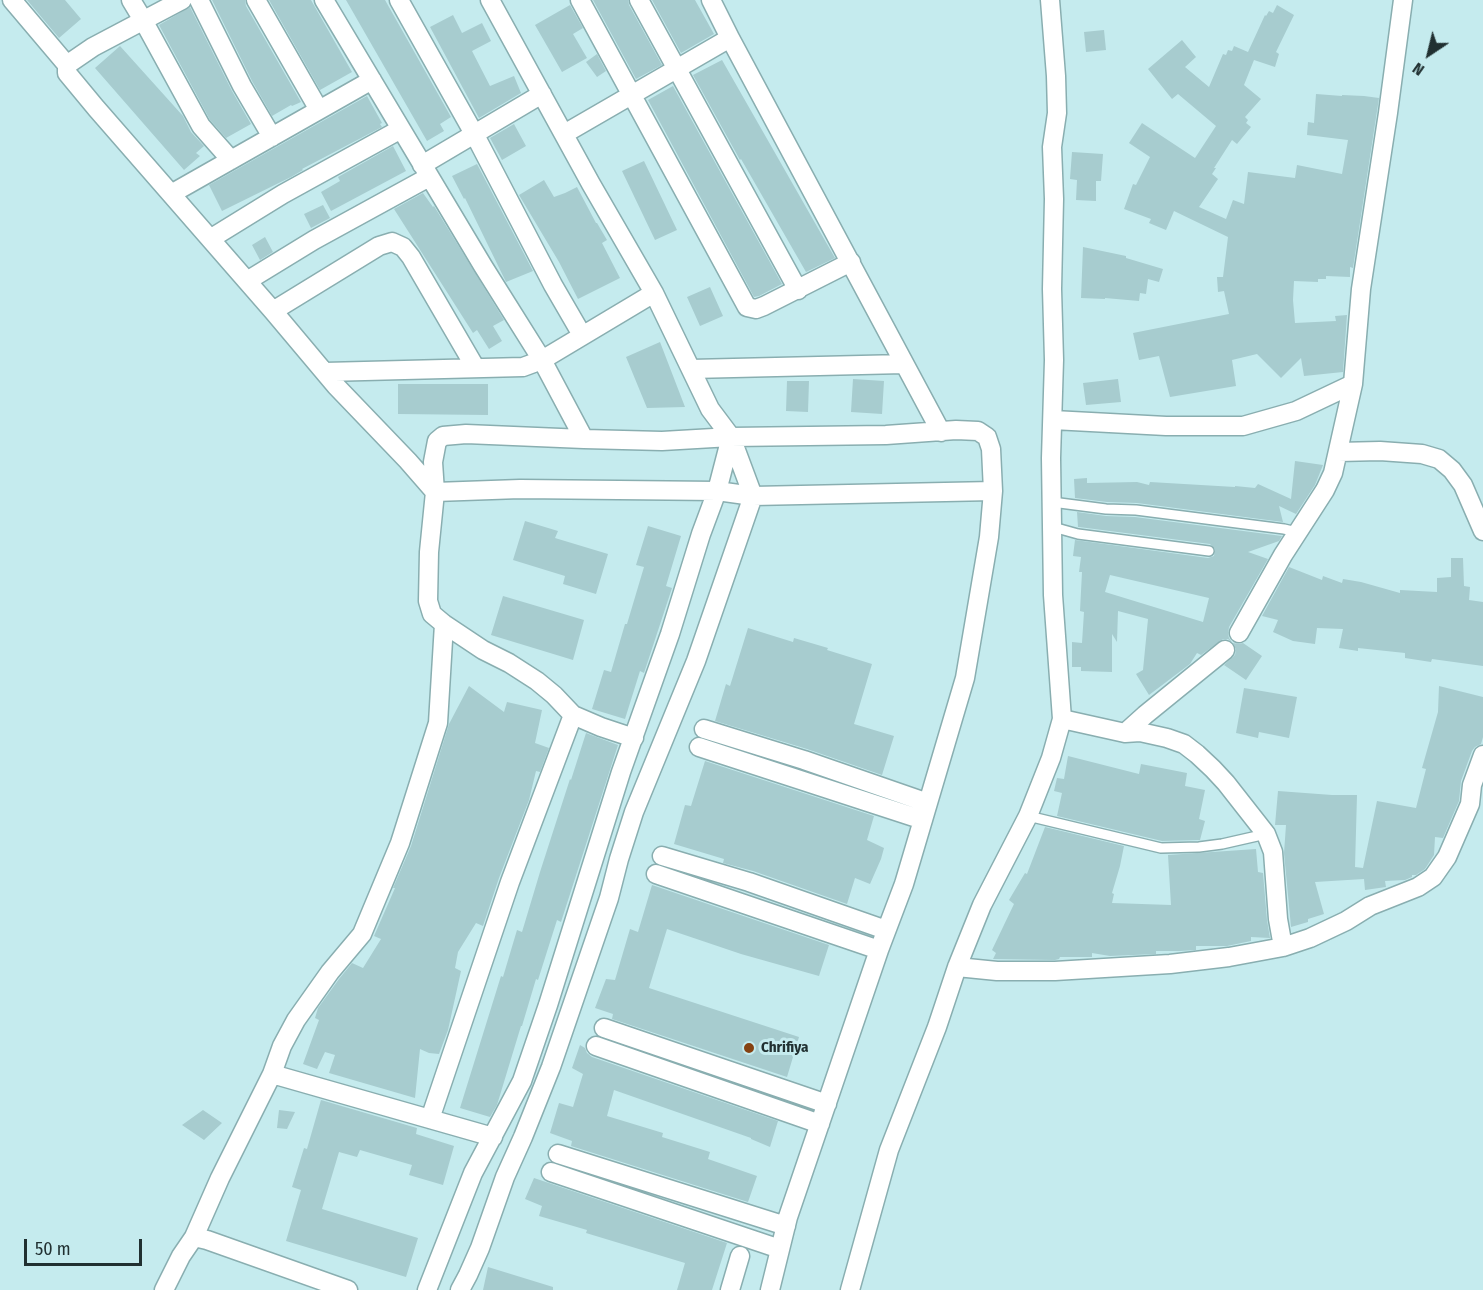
<!DOCTYPE html>
<html>
<head>
<meta charset="utf-8">
<style>
  body { margin:0 }
  #map { position:relative; width:1483px; height:1290px; overflow:hidden; background:#c5ebee; font-family:"Fira Sans Condensed",sans-serif }
  canvas { display:block }
  .north { position:absolute; left:1399px; top:24px; width:60px; height:60px; -webkit-text-stroke:4px #c5ebee; paint-order:stroke; rotate:215deg; font-size:16px; font-weight:700; line-height:24px; text-align:center; color:#213031 }
  .north::after { content:''; display:block; margin:auto; width:21px; height:27px; background:#213031; clip-path:polygon(50% 0,100% 100%,50% 72%,0 100%) }
  .scale { position:absolute; left:24px; top:1239px; width:118px; height:27px; box-sizing:border-box; border:3px solid #213031; border-top:0; padding-left:8px; font-size:18px; line-height:21px; white-space:nowrap; color:#213031; -webkit-text-stroke:4px #c5ebee; paint-order:stroke }
</style>
</head>
<body>
<div id="map">
<canvas width="1483" height="1290"></canvas>
<div class="north">N</div>
<div class="scale">50 m</div>
</div>
<script>
const context = document.querySelector('canvas').getContext('2d');
context.lineJoin = 'round';
function fillPath(path, color) { context.fillStyle = color; context.fill(path, 'evenodd'); }
const toPath = rows => new Path2D(rows.map(r => 'M' + r).join(''));
function trace(path, color, width, dash) { context.strokeStyle = color; context.lineWidth = width; context.lineCap = dash ? 'butt' : 'round'; context.setLineDash(dash || []); context.stroke(path); }
function write(font, color, halo, rows, align = 'center') {
  context.font = font + ' "Fira Sans Condensed",sans-serif'; context.lineWidth = 6; context.setLineDash([]); context.textBaseline = 'middle'; context.strokeStyle = halo; context.fillStyle = color; for (const [text, x, y, turn = 0] of rows) {
    context.save(); context.translate(x, y); context.rotate((+turn || 0) * Math.PI / 180); context.textAlign = isNaN(turn) ? turn : align; if (halo) context.strokeText(text, 0, 0); context.fillText(text, 0, 0); context.restore();
  }
}
fillPath(toPath([
  [27,0,65,0,81,19,59,38],
  [212,0,245,0,246,6,301,102,292,106,291,105,272,116,252,81],
  [269,0,311,0,352,72,320,90],
  [346,0,385,0,451,117,440,124,444,131,427,141],
  [593,0,628,0,629,5,662,65,636,79],
  [652,0,695,0,714,34,681,53],
  [570,5,583,28,573,34,587,58,562,72,535,25],
  [1277,5,1294,15,1276,52,1279,54,1275,67,1254,60,1244,85,1261,99,1245,117,1248,120,1246,123,1251,127,1237,144,1232,140,1214,168,1216,168,1212,174,1218,179,1199,207,1226,219,1233,200,1244,204,1248,172,1295,178,1297,165,1342,174,1348,140,1307,135,1308,122,1314,123,1316,94,1342,96,1342,95,1364,96,1379,98,1353,268,1350,267,1350,277,1326,276,1326,279,1318,279,1318,282,1294,281,1293,300,1295,323,1336,321,1335,316,1347,315,1343,372,1304,376,1301,358,1281,378,1257,354,1232,360,1236,386,1170,397,1159,356,1139,360,1133,333,1229,314,1224,291,1218,292,1217,277,1223,277,1228,237,1174,211,1166,230,1149,223,1151,219,1124,209,1133,184,1136,185,1150,157,1129,143,1142,123,1195,158,1216,126,1178,94,1172,99,1148,69,1182,40,1196,57,1185,67,1209,87,1223,54,1226,55,1228,50,1232,51,1234,46,1248,52,1265,15,1266,16,1269,11,1273,13],
  [190,7,232,91,251,124,226,138,210,120,159,25],
  [453,15,462,33,482,23,491,41,472,51,490,86,514,76,521,93,479,118,430,27],
  [1104,30,1106,50,1086,52,1084,32],
  [120,46,183,116,191,132,204,146,196,153,200,156,184,170,95,68],
  [597,54,606,71,597,77,586,62],
  [722,60,835,258,806,272,741,159,740,160,693,75],
  [673,86,782,284,759,296,754,297,648,100],
  [367,96,382,123,380,124,382,127,302,169,303,170,291,177,222,211,209,185],
  [514,124,526,146,502,160,490,138],
  [393,146,406,171,331,211,321,192,340,181,338,177],
  [1072,152,1103,154,1101,181,1096,181,1096,201,1076,200,1077,180,1070,179],
  [644,161,677,230,655,240,622,171],
  [477,164,533,271,506,282,465,198,464,199,452,176],
  [544,180,554,197,565,193,577,187,596,223,597,223,607,240,602,243,620,278,578,299,559,262,519,195],
  [423,193,433,207,434,206,504,320,493,326,502,341,489,349,477,330,473,333,394,209],
  [323,205,330,218,311,228,304,214],
  [265,237,273,252,260,260,252,245],
  [1083,247,1126,256,1126,258,1163,269,1159,282,1148,279,1146,294,1140,293,1139,301,1105,298,1105,299,1081,298],
  [710,287,723,316,700,326,687,297],
  [660,342,685,407,647,408,626,357],
  [853,379,884,381,882,414,851,412],
  [1118,379,1121,402,1086,405,1083,383],
  [787,381,809,381,808,412,786,411],
  [398,384,488,384,488,415,398,414],
  [1295,461,1323,465,1315,485,1296,514,1279,506,1283,522,1137,503,1107,502,1075,498,1074,479,1087,478,1087,483,1137,482,1149,485,1150,482,1235,487,1235,486,1255,488,1258,484,1291,499],
  [1077,512,1106,516,1135,517,1282,536,1279,541,1248,552,1268,559,1229,627,1228,634,1229,638,1232,642,1228,639,1223,639,1201,655,1197,653,1190,664,1149,695,1136,674,1143,670,1148,619,1118,611,1117,642,1112,634,1112,672,1081,671,1081,667,1072,667,1072,642,1082,643,1084,612,1080,611,1082,572,1079,572,1081,557,1073,556,1075,540,1208,558,1214,556,1215,549,1210,544,1079,527,1078,527],
  [1110,575,1209,598,1203,622,1105,592],
  [525,521,558,531,555,538,608,554,596,594,563,584,565,576,513,560],
  [648,526,681,536,666,586,672,588,644,673,640,671,625,719,592,709,604,670,611,672,625,624,627,624,644,567,636,565],
  [1451,558,1463,558,1464,586,1470,587,1469,600,1483,602,1483,666,1432,659,1431,662,1405,658,1405,653,1358,648,1358,651,1339,648,1343,629,1317,628,1315,644,1293,641,1273,632,1278,620,1262,616,1289,567,1322,580,1323,576,1342,583,1343,579,1361,582,1400,593,1400,590,1437,592,1437,578,1451,577],
  [503,596,584,620,573,660,491,635],
  [748,628,793,642,794,638,828,648,827,650,872,664,854,724,894,736,882,775,807,749,715,721,726,684,730,686],
  [1233,643,1239,644,1243,643,1262,656,1246,680,1224,665,1235,655,1236,649],
  [469,686,504,712,507,702,542,710,535,743,549,748,540,772,536,771,529,800,499,878,483,926,476,923,458,952,455,968,461,971,448,1030,439,1054,429,1053,420,1049,415,1098,329,1073,335,1055,325,1052,317,1069,303,1064,319,1020,315,1018,318,1008,339,979,352,963,363,968,381,939,374,936,395,888,393,888,411,846,449,724],
  [1439,686,1483,697,1483,737,1481,744,1475,747,1472,751,1461,781,1459,801,1443,838,1435,837,1434,855,1425,869,1416,875,1412,875,1412,877,1405,880,1385,881,1386,887,1365,890,1364,879,1315,882,1324,914,1308,919,1308,922,1291,927,1284,853,1286,825,1275,825,1278,791,1332,795,1357,795,1355,867,1363,868,1377,801,1416,808,1426,769,1422,768,1438,712],
  [1244,688,1297,697,1289,738,1259,732,1258,738,1236,733],
  [586,733,618,745,561,922,557,920,538,980,536,979,522,1026,521,1026,497,1105,490,1117,460,1108,501,976,503,977,517,930,522,932,540,872,570,779,571,780],
  [1068,756,1139,774,1141,764,1187,773,1185,786,1205,790,1199,819,1205,821,1200,840,1162,841,1057,816,1062,793,1054,791,1057,778,1064,779],
  [705,761,874,816,867,840,884,848,881,859,870,884,855,878,847,904,753,871,723,863,724,859,674,844,685,805,691,806],
  [1045,827,1124,846,1120,866,1112,893,1114,894,1112,903,1171,905,1168,855,1256,849,1258,872,1263,873,1267,920,1270,938,1251,937,1251,941,1227,946,1196,946,1196,950,1180,951,1156,951,1156,954,1110,956,1092,953,1092,957,1060,957,1059,959,1055,960,993,959,996,953,992,950,1014,904,1009,900,1025,873,1027,874],
  [652,885,829,945,819,976,741,954,667,929,649,988,799,1037,787,1077,612,1019,613,1014,595,1008,606,979,615,980,630,929,638,932],
  [580,1045,585,1048,587,1053,592,1057,778,1121,770,1147,751,1139,751,1138,614,1090,607,1116,663,1133,662,1137,710,1152,708,1159,757,1176,748,1202,571,1146,572,1141,550,1133,559,1103,573,1107,583,1074,572,1068],
  [321,1100,417,1128,416,1134,454,1146,443,1185,409,1175,412,1165,360,1150,357,1157,339,1152,322,1209,418,1238,406,1277,286,1241,301,1190,292,1187,304,1148,307,1149],
  [203,1110,222,1123,204,1140,182,1125],
  [279,1110,295,1112,287,1129,277,1128],
  [534,1178,727,1243,712,1290,677,1290,685,1263,586,1233,587,1230,539,1216,542,1206,525,1199],
  [488,1267,553,1287,553,1290,483,1290]
]), '#a7cccf');
const service = toPath([
  [1052,502,1106,509,1136,510,1284,529,1297,532],
  [1053,527,1078,534,1209,551],
  [1028,816,1161,848,1199,847,1222,844,1266,834]
]);
const minor = toPath([
  [12,0,67,65],
  [131,0,143,20,201,126,231,160],
  [182,0,93,47,74,60,67,65,67,73,96,108,273,311,336,386,408,461,435,492,520,489,717,491,753,496,993,491],
  [199,0,242,86,272,137],
  [256,0,319,110],
  [324,0,483,266,542,360,584,439],
  [399,0,477,139,553,285,582,335],
  [580,0,747,307,756,309,764,306,851,262],
  [639,0,798,290],
  [711,0,730,38],
  [564,134,730,38,941,432],
  [422,165,542,94],
  [171,194,372,80],
  [210,239,283,194,401,129],
  [247,281,314,240,429,177],
  [273,311,379,246,392,242,403,247,411,257,475,367],
  [691,369,904,364],
  [325,372,523,367,542,360,654,293],
  [1053,420,1166,426,1243,426,1296,411,1353,384],
  [1338,452,1380,451,1422,454,1439,459,1452,470,1463,485,1483,531],
  [1239,633,1283,555,1325,490,1333,473,1353,384,1361,289,1388,113,1403,0],
  [1062,719,1125,733,1140,732,1167,738,1184,744,1197,754,1213,769,1226,783,1266,834,1273,852,1278,919,1283,947],
  [704,729,804,760,928,803],
  [1125,733,1145,715,1225,650],
  [634,738,601,727,573,715,554,695,537,681,509,663,483,650,444,624,432,614,428,601,429,552,435,492,433,462,437,441,443,436,466,434,584,439,662,441,731,437,886,435,956,430,978,431,987,437,991,449,993,491,989,537,965,678,904,884,879,950,788,1217,770,1290],
  [699,747,923,820],
  [662,856,749,882,886,930],
  [656,874,879,950],
  [957,967,997,971,1055,971,1170,964,1229,957,1283,947,1310,938,1346,921,1370,906,1418,887,1433,877,1447,857,1470,804,1472,785,1483,755],
  [604,1028,827,1104],
  [596,1046,820,1124],
  [272,1074,282,1046,296,1020,330,972,362,934,400,843,438,723,444,624],
  [430,1119,510,882,573,715],
  [558,1154,786,1226],
  [551,1172,780,1249],
  [194,1237,220,1178,272,1074,493,1137],
  [164,1290,181,1256,194,1237,207,1240,348,1290],
  [427,1290,473,1173,522,1081,548,1005,621,772,670,634,701,534,717,491,731,437],
  [460,1290,468,1275,480,1248,505,1177,523,1137,551,1067,609,898,619,859,634,812,696,661,753,496,731,437,710,409,654,293,591,184,490,0],
  [730,1290,740,1256],
  [850,1290,889,1150,937,1027,957,967,982,905,1028,816,1051,758,1062,719,1053,595,1051,458,1054,360,1052,289,1054,199,1052,147,1057,113,1056,76,1050,0]
]);
trace(service, '#89aeb0', 12);
trace(minor, '#89aeb0', 21);
trace(service, '#fff', 9);
trace(minor, '#fff', 18);
for (const [x, y, r, color] of [
  [749,1048,6,"#854212"]
]) { const dot = new Path2D(); dot.arc(x, y, r, 0, 2 * Math.PI); context.fillStyle = color; context.fill(dot); trace(dot, '#c5ebee', 2); }
write('bold 15px', '#213031', '#c5ebee', [
  ["Chrifiya",761,1048]
], 'left');
</script>
</body>
</html>
